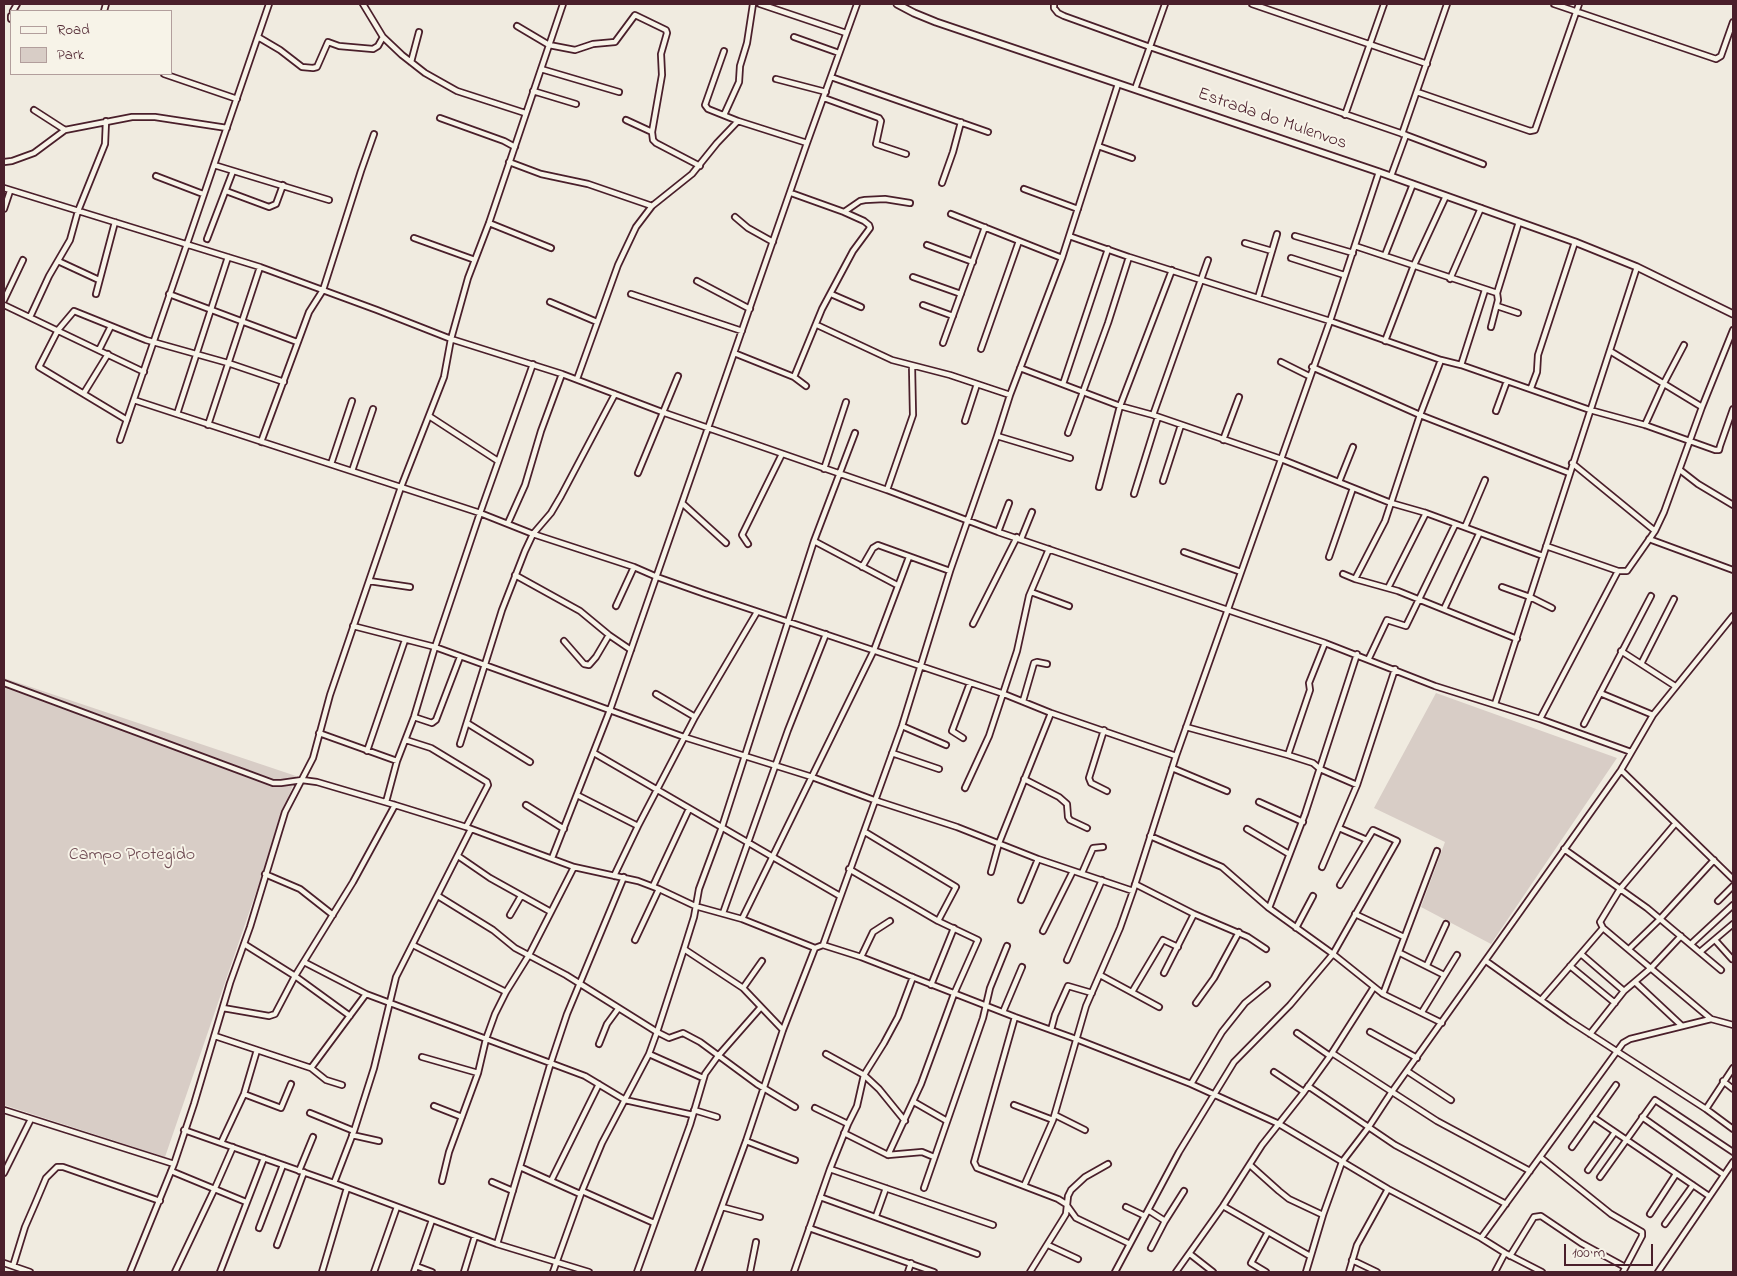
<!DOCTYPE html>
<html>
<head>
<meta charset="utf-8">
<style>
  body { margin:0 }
  #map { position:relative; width:1737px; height:1276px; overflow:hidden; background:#f0ebe0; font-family:"Indie Flower",sans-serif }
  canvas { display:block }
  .frame { position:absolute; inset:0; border:5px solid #4a1f2b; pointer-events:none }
  .legend { position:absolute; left:10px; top:10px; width:162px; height:65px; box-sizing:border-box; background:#f7f3e8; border:1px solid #b29e9c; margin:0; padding:6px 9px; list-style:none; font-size:15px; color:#4a1f2b }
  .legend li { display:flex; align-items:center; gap:10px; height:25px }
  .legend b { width:25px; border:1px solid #b29e9c }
  .scale { position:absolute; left:1564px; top:1244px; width:89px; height:22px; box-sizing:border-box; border:2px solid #4a1f2b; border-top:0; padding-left:6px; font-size:15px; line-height:18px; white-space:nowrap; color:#4a1f2b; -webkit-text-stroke:4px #f7f3e8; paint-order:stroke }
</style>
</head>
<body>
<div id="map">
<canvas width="1737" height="1276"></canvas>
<div class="frame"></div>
<ul class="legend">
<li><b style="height:6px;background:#f7f3e8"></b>Road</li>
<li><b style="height:14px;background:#d8cdc6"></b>Park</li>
</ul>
<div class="scale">100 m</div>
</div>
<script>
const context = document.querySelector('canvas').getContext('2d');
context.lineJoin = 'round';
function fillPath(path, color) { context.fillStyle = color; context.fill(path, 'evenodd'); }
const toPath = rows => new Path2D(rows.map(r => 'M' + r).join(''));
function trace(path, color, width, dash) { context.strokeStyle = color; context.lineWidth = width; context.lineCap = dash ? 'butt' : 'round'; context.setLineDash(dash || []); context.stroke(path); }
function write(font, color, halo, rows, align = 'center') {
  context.font = font + ' "Indie Flower",sans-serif'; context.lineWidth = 4; context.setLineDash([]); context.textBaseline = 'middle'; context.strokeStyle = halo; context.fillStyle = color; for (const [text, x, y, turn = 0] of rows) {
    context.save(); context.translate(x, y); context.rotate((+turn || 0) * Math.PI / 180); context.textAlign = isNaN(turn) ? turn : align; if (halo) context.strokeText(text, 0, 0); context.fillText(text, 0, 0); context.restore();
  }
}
fillPath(toPath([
  [4,678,296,776,165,1157,4,1105],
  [1436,693,1617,758,1491,944,1421,907,1445,842,1374,808]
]), '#d8cdc6');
const minor = toPath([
  [363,4,383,37,402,55,425,73,457,91,525,113],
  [760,4,846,33],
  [1054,4,1054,8,1058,13,1064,16,1150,47,1406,135,1483,164],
  [1252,4,1427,64],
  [1554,4,1716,59,1721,56,1733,22],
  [13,11,17,4],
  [104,11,106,4],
  [11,16,11,19],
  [517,26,549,45,575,50,593,44,615,42,635,15,666,30,667,33,661,54,662,75,652,132,653,140,656,143,700,166],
  [258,37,280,50,302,67,313,68,317,67,328,42,339,46,373,49,378,46,383,37],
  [794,37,839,53],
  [724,51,705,105,708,109,738,121],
  [411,62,419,32],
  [541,69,619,92],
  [164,74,237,99],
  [831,77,988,132],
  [776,79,826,92],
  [1135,89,1165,4],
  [533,91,576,104],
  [1417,92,1530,131,1535,130,1579,4],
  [824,98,879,118,881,121,876,144,906,154],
  [34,110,65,130],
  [724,115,739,82,740,66,747,43,753,4],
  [1345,115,1384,4],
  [440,118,504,141,515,147],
  [626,120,652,132],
  [1402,134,1447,4],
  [1098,146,1132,158],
  [4,162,12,161,34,153,65,130,132,117,155,117,227,128],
  [509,162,541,174,588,184,652,206],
  [214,165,329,200],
  [156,176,203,194],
  [1391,176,1406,135],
  [942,183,953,152,961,122],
  [4,188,260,267,377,310,451,339,562,374,662,412,887,490,998,532,1325,643,1435,686,1540,719,1631,752],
  [1024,189,1078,209],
  [226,191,269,207,276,204,283,185],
  [791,193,844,212,864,221,869,225,870,228,853,251,822,309,794,377],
  [4,209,10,191],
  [844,212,860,201,865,200,885,199,910,203],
  [951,214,1062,258],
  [735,217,748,228,773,242],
  [489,223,551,248],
  [1069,236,1129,257,1330,321,1441,360,1461,365,1590,410,1645,425,1715,450,1719,450,1720,446,1733,409],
  [1295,236,1353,253],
  [414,238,475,260],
  [207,239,233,171],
  [1245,243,1272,251],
  [927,245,973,262],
  [1355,246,1497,293,1519,222],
  [1385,255,1413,184],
  [1291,258,1344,275],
  [58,261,99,280],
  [913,277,961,294],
  [1450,279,1481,208],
  [697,281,750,309],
  [96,294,115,222],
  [169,294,297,342],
  [631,294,742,331],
  [831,294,861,307],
  [1258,298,1277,234],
  [4,300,23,260],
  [550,302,597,322],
  [4,305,144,372],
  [923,305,953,316],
  [1497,306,1518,313],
  [30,317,49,276,70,240,78,211,105,144,106,121],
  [817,325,892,360,950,375,1010,395],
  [1491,327,1498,300,1497,293],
  [1385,341,1414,265,1446,196],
  [943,343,985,227],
  [981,349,1019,241],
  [99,350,111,326],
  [1610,351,1702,407],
  [734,353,794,377,806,386],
  [1281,362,1309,376],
  [1461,365,1485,290],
  [1312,367,1420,415,1569,473],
  [1020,368,1120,406,1153,415,1281,459,1391,503,1426,513,1543,556],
  [577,379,618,265,636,227,652,206,692,174,717,143,738,121,807,143],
  [1063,384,1108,249],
  [1531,388,1537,372,1538,355,1575,242],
  [84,393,108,354],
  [134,400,480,513,533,534,634,567,657,577,705,594,1004,694,1051,713,1176,756],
  [1496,411,1507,381],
  [177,414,228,257],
  [1153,415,1208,260],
  [429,416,498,461],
  [127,420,39,367,58,330,74,311,146,340,228,363,284,382],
  [965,421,977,384],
  [208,425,260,267],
  [1645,425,1664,383,1684,345],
  [1068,433,1108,323,1129,257],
  [997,436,1070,458],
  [120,440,269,4],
  [1223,440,1239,397],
  [261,442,309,312,323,290,361,171,374,134],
  [1572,463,1655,531],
  [331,464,352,401],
  [824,469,846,402],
  [1680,470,1698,484,1733,505],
  [352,471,373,409],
  [638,473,678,376],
  [1163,481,1181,425],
  [1339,482,1353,447],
  [1099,487,1120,406,1172,270],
  [887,490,913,415,912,366],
  [1134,494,1158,417],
  [682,503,726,543],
  [508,523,525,485,541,431,562,374],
  [1465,527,1485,480],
  [998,532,1009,503],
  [1021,539,1032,512],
  [1649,539,1733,570],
  [814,541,897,585],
  [748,544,742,535,782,454],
  [1546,546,1618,571,1627,571,1655,531,1664,512,1702,407,1733,330],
  [1184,552,1241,572],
  [1329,557,1353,488],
  [862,567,873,548,878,545,950,571],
  [1343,574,1355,579,1398,591,1517,639],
  [515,575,580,611,609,635,631,650],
  [1355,579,1385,521,1420,415,1441,360],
  [369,581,410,587],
  [1502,587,1530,597,1552,608],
  [1388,588,1426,513],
  [1031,592,1069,606],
  [616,606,634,567],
  [1444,609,1479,534],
  [973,624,1017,537],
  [353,626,435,647,684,737,812,777,874,800,957,827,1038,859,1133,891],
  [564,641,584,664,589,665,596,657,609,635],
  [1621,651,1675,686],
  [1369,658,1387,620,1406,626,1455,525],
  [1641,664,1674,599],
  [4,683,273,783,281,783,302,780,317,782,395,805,466,827,574,867,638,881,659,889,695,906,742,919,815,948,823,945,861,957,1015,1017,1076,1039,1191,1084,1279,1124,1388,1189,1481,1238,1505,1253,1542,1272],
  [1600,693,1653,715],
  [656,694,695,717],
  [1023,701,1034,663,1037,662,1047,664],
  [1495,704,1637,267],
  [414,717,432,723,436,720,460,657],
  [1540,719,1618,571],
  [467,723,530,762],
  [1584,724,1651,596],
  [902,726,946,745],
  [1186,727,1288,755,1313,763,1320,769,1357,785],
  [1104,730,1089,778,1091,783,1107,791],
  [319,733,397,761],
  [963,738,952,731,970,683],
  [406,740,431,748,487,782,488,785,466,827],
  [460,744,502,610,525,551,533,534,551,513,561,496,615,394],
  [367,751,405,640],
  [594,753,840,896],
  [892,753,939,769],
  [1288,755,1310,690,1309,683,1325,643],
  [1172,768,1227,791],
  [1621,770,1733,879],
  [1024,779,1059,797,1067,804,1068,817,1070,820,1087,828],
  [965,788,989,736,1017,651,1029,596,1049,549],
  [577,795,638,826],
  [386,802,397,761,414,717,435,647,480,513,533,364],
  [1259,802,1303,822],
  [526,805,564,829],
  [1675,824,1620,889,1600,922,1603,928,1711,1019],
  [1339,828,1367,840],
  [1247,829,1289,854],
  [865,832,956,887,938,921],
  [1150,836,1222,867,1269,908,1333,954,1383,994,1442,1023],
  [1564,849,1647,908,1721,970],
  [458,856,490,878,551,912],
  [552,858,610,710,807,143,857,4],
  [1322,867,1357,785,1395,669],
  [991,872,999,843,1051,713],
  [1082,873,1093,848,1103,847],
  [265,874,300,889,333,915],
  [614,876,638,826,695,717,757,612],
  [1135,884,1194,914,1248,937,1266,949],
  [653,886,689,809],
  [438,896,493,930,515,948,566,975,657,1032,669,1038,683,1033,700,1042,757,1084,795,1107],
  [1021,900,1038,859],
  [1718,901,1733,886],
  [1269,908,1305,814,1357,654],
  [723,913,788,730,826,634],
  [1355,914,1404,937],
  [510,915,521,896],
  [742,919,874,650,909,557],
  [1296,928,1313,896],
  [1043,931,1073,871],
  [635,940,659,889],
  [1715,940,1732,959],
  [244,944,295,976,350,1016],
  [1691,944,1733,905],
  [413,945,506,992],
  [823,945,902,726,950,571,997,436,1010,395,1062,258,1118,84],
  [684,949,743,988,783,1030],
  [1629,949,1660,919,1714,860],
  [1700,952,1733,924],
  [1400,953,1444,975],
  [1581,954,1624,991],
  [861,957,873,932,890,921],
  [1067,960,1102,880],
  [1486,961,1570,1021,1706,1109,1733,1129],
  [304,962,366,994,585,1076,625,1100,693,1115],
  [1427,965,1446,924],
  [1570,966,1615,1003],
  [1164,973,1194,914],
  [1100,975,1159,1007],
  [1635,982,1682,1026],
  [931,985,954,928],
  [743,988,762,961],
  [1132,992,1163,940,1178,947],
  [1383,994,1437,851],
  [1541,1000,1603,928],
  [1196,1003,1214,978,1239,932],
  [223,1008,269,1016,275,1014,295,976,353,882,395,805],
  [1003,1012,1022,967],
  [1422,1012,1457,955],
  [1015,1017,974,1162,977,1168,1024,1186,1053,1120,1086,1006,1120,928,1133,891,1176,756,1330,321,1379,172],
  [1051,1030,1055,1015,1068,986,1092,993],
  [1370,1032,1417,1058],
  [1297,1033,1330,1056],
  [1590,1034,1624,991,1651,968,1681,936],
  [215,1036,311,1068,326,1080,342,1085],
  [599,1044,607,1024,618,1009],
  [1332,1053,1437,1121,1530,1171],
  [649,1054,703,1078],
  [826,1054,864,1075,879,1089,905,1121],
  [422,1057,478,1073],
  [311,1068,366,994],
  [1407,1071,1451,1100],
  [1274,1072,1304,1092],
  [1723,1081,1733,1089],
  [1191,1084,1222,1032,1245,1003,1267,985],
  [1308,1086,1395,1145,1506,1204],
  [244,1094,281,1108,291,1084],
  [914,1102,947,1121],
  [1014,1105,1053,1120],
  [434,1106,462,1117],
  [815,1108,848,1124],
  [1706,1109,1733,1068],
  [4,1110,174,1164],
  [694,1110,717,1117],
  [310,1113,354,1131],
  [1055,1115,1085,1130],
  [1593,1117,1709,1196],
  [1642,1117,1724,1175],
  [184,1130,334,1183,497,1244,589,1272],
  [844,1133,888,1155,921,1084,954,994,978,940,938,921,849,869],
  [352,1135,379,1141],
  [746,1141,795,1160],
  [221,1143,244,1094,257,1050],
  [1572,1147,1616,1085],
  [888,1155,922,1152,934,1157],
  [1540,1157,1611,1214,1642,1232,1642,1236,1623,1272],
  [1250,1165,1279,1191,1289,1199,1323,1215],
  [520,1167,580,1194],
  [830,1169,993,1225],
  [1588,1170,1615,1132],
  [171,1171,246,1202],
  [299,1171,313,1137],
  [4,1173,31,1119],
  [1600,1177,1655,1100,1733,1152],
  [442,1181,449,1152,478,1073,486,1039,495,1014,506,992,529,955,574,867],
  [551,1181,599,1084],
  [492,1182,513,1191],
  [334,1183,354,1131,374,1068,396,977,471,829],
  [1024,1186,1058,1199,1066,1204,1076,1218,1130,1244],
  [924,1188,983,1018,990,988,1007,946],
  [582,1191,654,1223],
  [820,1197,977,1254],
  [1223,1206,1310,1256],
  [722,1207,760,1217],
  [1126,1207,1145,1216],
  [1148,1210,1165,1221],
  [1650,1214,1676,1174],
  [876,1216,886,1188],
  [1665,1224,1693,1185],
  [259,1228,283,1165],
  [809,1228,934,1272],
  [1481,1238,1623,1043,1630,1039,1711,1019,1733,1025],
  [497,1244,551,1062,567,1014,624,877],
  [277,1245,304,1172],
  [1048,1245,1078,1259],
  [1151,1248,1165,1221,1184,1191],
  [1190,1254,1213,1272],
  [1510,1256,1534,1217,1541,1216,1581,1243,1625,1267],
  [1352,1260,1377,1272],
  [4,1263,30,1272],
  [13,1266,25,1227,35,1204,46,1178,57,1167,63,1167,160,1201],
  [416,1266,432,1272],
  [130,1272,174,1164,194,1104,230,983,250,927,285,812,313,758,330,695,401,487,444,377,451,339,468,278,489,223,563,4],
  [175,1272,215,1188,233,1147],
  [220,1272,264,1158],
  [322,1272,347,1188],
  [374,1272,397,1207],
  [414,1272,432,1220],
  [464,1272,475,1236],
  [553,1272,582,1191,602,1143,649,1054,657,1032,684,949,694,917,699,889,722,827,814,541,855,433],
  [637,1272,690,1125,705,1074,718,1056,761,1007],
  [698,1272,746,1141,783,1030,815,948],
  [750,1272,756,1242],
  [794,1272,830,1169,848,1124,857,1106,864,1075,884,1043,898,1017,913,977],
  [908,1272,911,1263],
  [1030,1272,1063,1219,1066,1214,1068,1196,1071,1190,1085,1177,1108,1164],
  [1115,1272,1179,1152,1234,1062,1290,1005,1333,954,1397,841,1373,830,1340,885],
  [1176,1272,1223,1206,1262,1145,1304,1092,1330,1056,1374,987],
  [1266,1272,1251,1263,1268,1232],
  [1306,1272,1323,1215,1342,1162,1368,1128,1391,1093,1621,770,1653,715,1733,616],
  [1349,1272,1357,1245,1388,1189],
  [1495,1272,1505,1253],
  [1658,1272,1733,1162]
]);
const tertiary = toPath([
  [897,4,914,13,936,22,1379,172,1575,242,1637,267,1733,314]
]);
trace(minor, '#4a1f2b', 8);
trace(tertiary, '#4a1f2b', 9);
trace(minor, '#f7f3e8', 4.5);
trace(tertiary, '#f7f3e8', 5.5);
write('18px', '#4a1f2b', '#f7f3e8', [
  ["Estrada do Mulenvos",1272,120,19]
]);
write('18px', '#6e4a52', '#f7f3e8', [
  ["Campo Protegido",132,856]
]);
</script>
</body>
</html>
